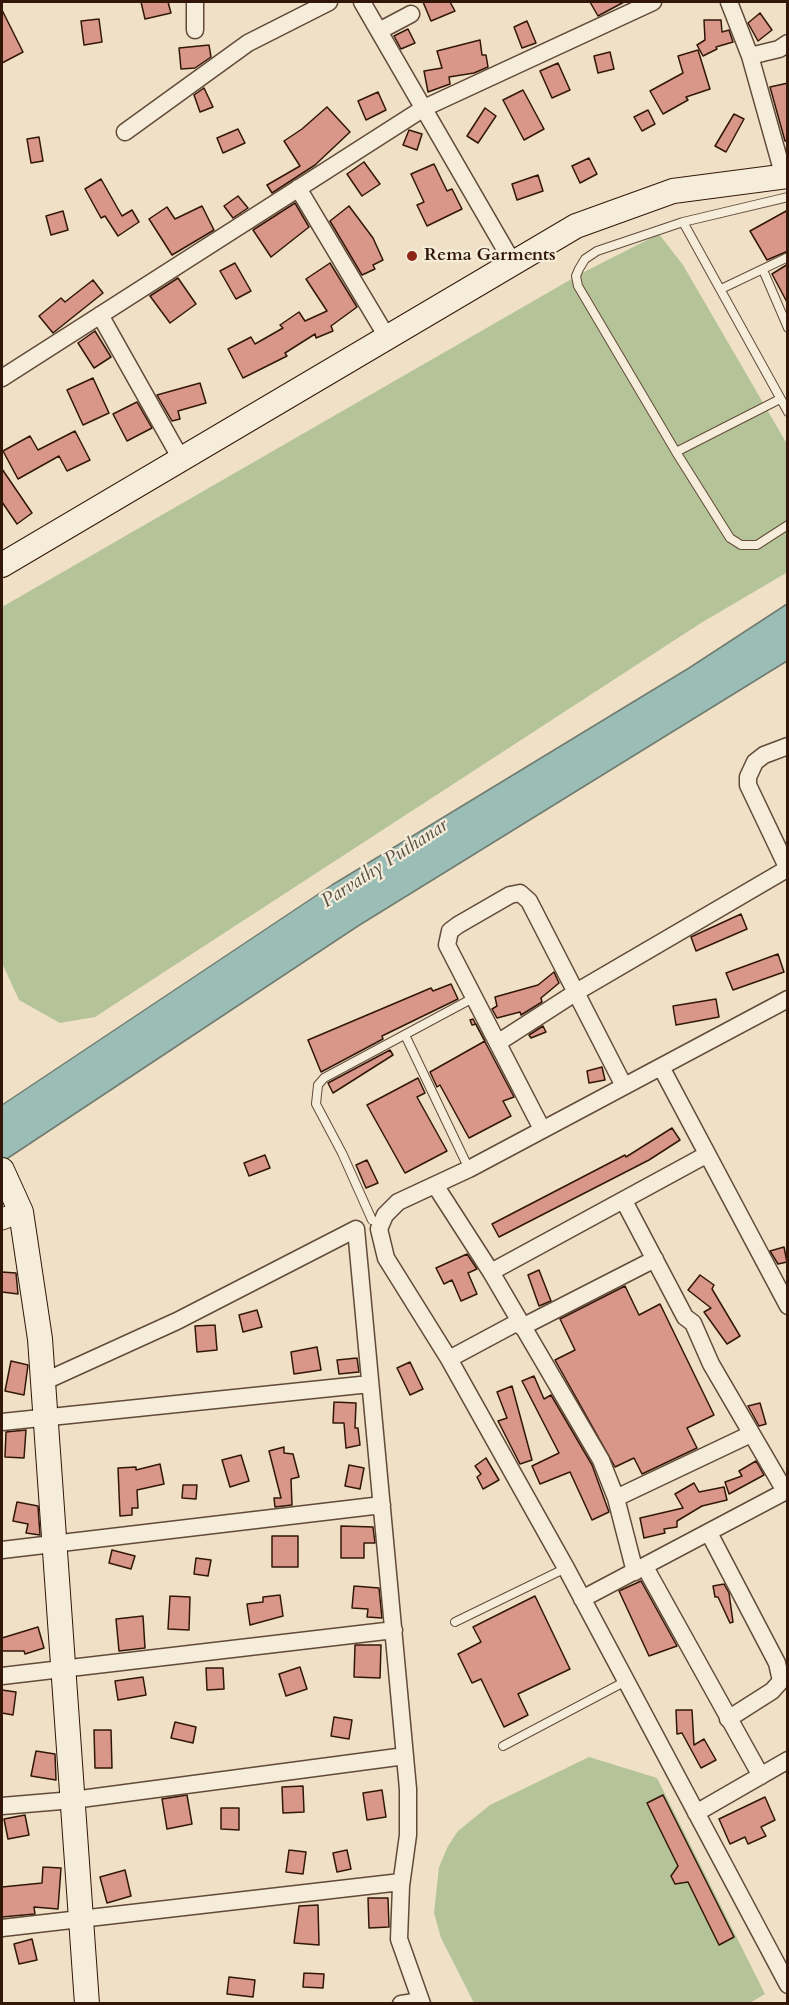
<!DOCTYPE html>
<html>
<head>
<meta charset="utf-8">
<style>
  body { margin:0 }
  #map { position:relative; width:789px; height:2005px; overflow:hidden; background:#f0e1c6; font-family:Cardo,serif }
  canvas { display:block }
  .frame { position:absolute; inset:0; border:3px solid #321708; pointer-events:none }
</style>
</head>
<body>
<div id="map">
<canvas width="789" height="2005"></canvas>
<div class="frame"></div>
</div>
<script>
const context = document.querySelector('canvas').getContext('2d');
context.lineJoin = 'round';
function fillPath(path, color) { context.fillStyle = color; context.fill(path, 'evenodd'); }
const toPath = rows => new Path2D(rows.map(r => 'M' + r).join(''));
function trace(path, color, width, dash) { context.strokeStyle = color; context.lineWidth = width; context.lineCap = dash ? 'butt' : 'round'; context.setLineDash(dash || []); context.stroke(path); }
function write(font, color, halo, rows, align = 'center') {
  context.font = font + ' Cardo,serif'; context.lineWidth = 4.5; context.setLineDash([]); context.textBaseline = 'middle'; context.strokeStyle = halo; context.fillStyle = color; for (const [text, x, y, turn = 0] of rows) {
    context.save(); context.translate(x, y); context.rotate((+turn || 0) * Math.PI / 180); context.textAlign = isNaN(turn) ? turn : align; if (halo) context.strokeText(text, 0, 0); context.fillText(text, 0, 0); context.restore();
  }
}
fillPath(toPath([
  [659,234,683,265,787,444,786,573,701,623,95,1017,60,1023,19,1000,2,963,2,607,582,273],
  [589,1757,657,1778,765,1994,748,2004,474,2003,441,1938,434,1913,439,1867,448,1846,458,1831,490,1805]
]), '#b5c498');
const water = toPath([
  [787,604,787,661,358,926,2,1162,2,1105,332,885,689,668,787,604]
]);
fillPath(water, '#9abdb6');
trace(water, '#707b70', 1.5);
const building = toPath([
  [141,2,168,2,171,13,145,19,141,2],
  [423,2,450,2,455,11,431,21,423,2],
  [590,2,624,2,598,16,590,2],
  [2,10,23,52,2,63,2,10],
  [760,13,772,30,758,41,748,23,760,13],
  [99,19,102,42,84,45,81,21,99,19],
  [704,20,721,20,722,32,729,30,733,42,716,47,717,49,703,56,697,45,705,40,704,20],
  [527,21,536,43,522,48,514,27,527,21],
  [408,29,415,43,401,49,394,36,408,29],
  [480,40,482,55,486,55,488,67,474,73,449,77,450,84,428,92,424,71,442,68,437,51,480,40],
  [209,45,211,57,195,68,181,69,179,48,209,45],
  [698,50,710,89,686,97,688,100,663,114,650,91,683,73,678,56,698,50],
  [610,52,614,69,598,73,594,56,610,52],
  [558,63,570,90,552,98,540,71,558,63],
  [788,83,788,141,785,141,770,87,788,83],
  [204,88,213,107,200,112,194,95,204,88],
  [523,90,544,129,524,140,503,100,523,90],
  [378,92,386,110,366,120,358,101,378,92],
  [327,107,350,132,315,165,272,193,267,185,300,166,284,141,302,129,327,107],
  [485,108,496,116,478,143,467,136,485,108],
  [648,110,655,124,642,131,634,117,648,110],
  [734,114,744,119,726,152,715,146,734,114],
  [238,129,245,143,223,153,217,138,238,129],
  [409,130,422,134,417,150,403,145,409,130],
  [39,137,43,161,31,163,27,139,39,137],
  [589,158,597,174,580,183,572,166,589,158],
  [364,162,380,184,362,196,347,174,364,162],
  [434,164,447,191,452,189,462,209,427,226,417,205,424,202,411,174,434,164],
  [538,175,543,191,517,200,512,184,538,175],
  [101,179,122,216,132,210,139,222,118,236,105,216,101,218,85,189,101,179],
  [238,196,248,208,233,218,224,206,238,196],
  [295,203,309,227,271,257,253,230,295,203],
  [202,206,214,230,172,255,149,219,167,207,175,219,202,206],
  [349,206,373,238,383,260,373,265,375,269,362,275,330,221,349,206],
  [788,210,788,251,767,260,750,231,788,210],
  [63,211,68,230,51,235,46,216,63,211],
  [235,263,251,291,236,299,220,271,235,263],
  [330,263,357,307,331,326,333,331,316,338,315,334,285,353,287,356,243,378,228,349,251,337,255,344,283,328,280,325,299,312,305,321,327,311,306,279,330,263],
  [788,264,788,304,772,274,788,264],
  [178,278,196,304,170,323,150,296,178,278],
  [93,280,103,293,53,333,39,316,61,298,65,302,93,280],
  [95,331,111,357,94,368,78,343,95,331],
  [93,378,109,413,83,425,67,390,93,378],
  [200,383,206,403,178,411,180,419,172,421,157,395,200,383],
  [137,402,152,428,127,441,113,414,137,402],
  [75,431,90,460,67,471,59,456,18,479,3,451,30,436,38,450,75,431],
  [2,469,32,513,17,524,2,502,2,469],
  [741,914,747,929,696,951,691,937,741,914],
  [778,954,784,972,733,990,726,973,778,954],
  [554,972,559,983,541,998,542,1002,521,1015,520,1012,497,1018,492,1009,497,1006,495,997,538,985,554,972],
  [451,984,458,999,382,1036,383,1039,321,1072,308,1040,431,988,433,991,451,984],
  [716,999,719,1017,676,1025,673,1006,716,999],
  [473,1019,514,1097,503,1101,511,1116,469,1138,440,1085,437,1087,430,1072,485,1041,476,1024,472,1025,470,1020,473,1019],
  [543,1026,546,1032,531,1038,529,1035,543,1026],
  [390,1050,393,1055,333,1093,328,1083,390,1050],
  [602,1067,605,1080,589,1083,587,1071,602,1067],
  [418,1078,425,1093,417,1097,447,1151,405,1173,367,1105,418,1078],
  [672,1128,680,1140,649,1160,499,1237,492,1224,625,1155,626,1157,672,1128],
  [265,1155,270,1168,249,1176,244,1163,265,1155],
  [367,1160,378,1183,366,1188,356,1165,367,1160],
  [784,1247,787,1262,778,1264,770,1251,784,1247],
  [467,1254,477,1269,468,1273,477,1294,461,1301,452,1280,444,1284,436,1268,467,1254],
  [539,1270,551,1301,539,1306,528,1275,539,1270],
  [2,1272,16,1273,18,1294,2,1292,2,1272],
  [700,1275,714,1285,712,1289,740,1336,727,1344,704,1312,711,1308,688,1290,700,1275],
  [625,1286,639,1315,660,1304,714,1415,687,1428,697,1448,642,1474,634,1458,615,1467,555,1360,575,1350,560,1319,625,1286],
  [257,1310,262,1327,243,1332,239,1315,257,1310],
  [215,1325,217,1350,197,1352,195,1326,215,1325],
  [317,1347,321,1370,294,1374,291,1352,317,1347],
  [357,1358,359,1372,339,1374,337,1360,357,1358],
  [11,1361,28,1365,24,1395,5,1391,11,1361],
  [410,1362,423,1389,410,1395,397,1368,410,1362],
  [534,1376,544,1399,551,1395,592,1465,609,1512,592,1520,570,1472,540,1484,532,1466,559,1453,522,1381,534,1376],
  [512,1386,532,1460,520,1464,498,1421,507,1418,497,1392,512,1386],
  [334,1402,356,1403,355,1428,358,1428,360,1445,346,1448,344,1423,333,1423,334,1402],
  [760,1403,766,1424,759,1426,748,1406,760,1403],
  [26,1430,24,1458,5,1457,6,1432,26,1430],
  [284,1447,284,1453,293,1454,299,1477,291,1479,292,1505,275,1507,274,1498,281,1498,269,1451,284,1447],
  [241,1455,249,1481,230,1487,222,1460,241,1455],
  [486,1458,499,1480,483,1489,477,1477,481,1474,475,1466,486,1458],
  [756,1461,764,1475,729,1494,725,1482,742,1476,739,1471,756,1461],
  [160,1464,164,1484,137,1490,138,1508,132,1508,132,1515,120,1516,118,1468,136,1467,136,1470,160,1464],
  [349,1465,364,1468,360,1489,345,1486,349,1465],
  [694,1483,699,1492,724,1487,727,1500,702,1506,677,1521,677,1527,664,1529,665,1533,644,1538,640,1518,683,1508,675,1494,694,1483],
  [183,1485,197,1485,196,1499,182,1498,183,1485],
  [17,1502,38,1506,40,1535,26,1533,28,1524,13,1521,17,1502],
  [341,1526,373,1527,375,1543,364,1543,364,1558,341,1558,341,1526],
  [272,1536,298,1536,298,1567,272,1567,272,1536],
  [112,1550,135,1556,131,1569,109,1563,112,1550],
  [196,1558,211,1560,208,1576,194,1574,196,1558],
  [641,1581,677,1646,649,1656,619,1591,641,1581],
  [724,1584,729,1593,733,1622,730,1623,718,1597,715,1597,713,1586,724,1584],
  [354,1586,379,1588,382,1618,367,1617,368,1609,352,1608,354,1586],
  [280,1595,283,1616,250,1625,247,1604,263,1602,263,1597,280,1595],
  [170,1596,190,1597,189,1630,168,1629,170,1596],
  [535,1596,570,1669,518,1694,528,1715,504,1727,481,1679,472,1683,458,1654,481,1642,473,1627,535,1596],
  [143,1616,145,1648,119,1651,116,1619,143,1616],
  [38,1627,44,1648,25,1654,24,1651,2,1651,2,1638,38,1627],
  [355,1645,381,1645,380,1678,354,1677,355,1645],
  [300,1667,307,1689,286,1696,279,1674,300,1667],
  [206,1668,223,1668,224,1689,207,1690,206,1668],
  [143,1677,146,1695,118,1700,115,1681,143,1677],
  [2,1690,16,1692,13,1715,2,1713,2,1690],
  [676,1710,692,1710,694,1745,704,1739,716,1760,701,1768,682,1733,677,1734,676,1710],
  [334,1717,352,1720,349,1739,331,1736,334,1717],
  [175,1722,196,1727,193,1743,171,1738,175,1722],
  [94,1730,111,1730,112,1768,95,1768,94,1730],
  [36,1751,55,1754,56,1780,31,1776,36,1751],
  [303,1786,304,1812,283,1813,282,1787,303,1786],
  [382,1790,386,1817,367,1820,363,1793,382,1790],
  [187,1795,192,1824,167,1829,162,1799,187,1795],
  [663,1795,734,1937,719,1945,688,1882,675,1884,671,1876,678,1866,647,1803,663,1795],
  [765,1797,775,1820,761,1827,766,1836,748,1844,745,1837,730,1844,719,1819,765,1797],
  [221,1808,239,1808,239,1830,221,1829,221,1808],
  [25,1815,29,1835,8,1839,4,1819,25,1815],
  [289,1850,306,1852,303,1874,286,1872,289,1850],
  [347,1850,351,1869,337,1872,333,1853,347,1850],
  [43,1867,61,1868,58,1909,34,1907,35,1914,2,1917,2,1887,42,1883,43,1867],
  [125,1870,131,1896,107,1903,100,1877,125,1870],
  [368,1898,388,1898,389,1927,369,1928,368,1898],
  [318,1905,319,1945,294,1943,299,1906,318,1905],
  [32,1939,37,1960,19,1964,14,1944,32,1939],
  [304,1973,324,1974,323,1988,303,1987,304,1973],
  [229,1977,255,1980,253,1997,227,1994,229,1977]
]);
fillPath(building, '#d89789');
trace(building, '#321708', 1.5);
const service = toPath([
  [788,197,683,222,788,412],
  [683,222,597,251,585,259,579,269,576,276,578,286,676,452,730,538,741,545,757,545,788,525],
  [763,270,788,328],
  [721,289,788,257],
  [676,452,780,399],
  [405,1035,469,1169],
  [372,1220,342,1153,316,1104,318,1085,324,1078,475,997],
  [455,1622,566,1568],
  [503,1746,626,1681]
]);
const minor = toPath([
  [195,2,195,30],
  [362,2,513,263],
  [729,2,750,56,784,177],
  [379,31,411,14],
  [750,56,779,49,788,43],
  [125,132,248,43,329,2],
  [298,188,387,337],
  [100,315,181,459],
  [2,378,424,108,653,2],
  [788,746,764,755,755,762,748,777,748,785,788,869],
  [788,999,469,1169,398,1202,385,1215,379,1229,386,1258,449,1359,566,1568,788,1985],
  [499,1042,578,991,787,869],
  [661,1067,788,1306],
  [542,1129,447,945,450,931,458,925,510,895,520,893,529,901,624,1086],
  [435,1185,491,1272,601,1460,616,1498,635,1572],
  [624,1201,685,1317,693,1323,711,1364,785,1491],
  [491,1272,706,1155],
  [522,1327,655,1259],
  [449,1359,518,1322],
  [43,1382,177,1321,356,1229,408,1789,408,1835,401,1886,399,1939,422,2004],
  [2,1422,370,1384],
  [616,1498,751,1434],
  [709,1533,777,1663,781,1681,772,1691,728,1719],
  [2,1550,382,1505],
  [645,1567,761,1776],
  [582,1599,788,1490],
  [2,1676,394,1630],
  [2,1806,73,1800,405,1756],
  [696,1813,788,1760],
  [2,1928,401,1882],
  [401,2004,421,2001]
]);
const tertiary = toPath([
  [2,1219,21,1212]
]);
const secondary = toPath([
  [2,565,576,226,673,191,788,176],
  [2,1170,21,1212,40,1339,87,2004]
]);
trace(service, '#624a38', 10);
trace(minor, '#624a38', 19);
trace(tertiary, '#624a38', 23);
trace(secondary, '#321708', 26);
trace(service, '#f5ecda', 8);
trace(minor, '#f5ecda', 16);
trace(tertiary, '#f5ecda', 21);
trace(secondary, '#f5ecda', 24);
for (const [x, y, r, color] of [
  [412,256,6,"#8f2418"]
]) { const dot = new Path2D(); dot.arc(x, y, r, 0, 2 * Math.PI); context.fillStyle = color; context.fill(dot); trace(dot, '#f5ecda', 2); }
write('bold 18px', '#321708', '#f5ecda', [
  ["Rema Garments",424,256]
], 'left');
write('italic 20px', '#565145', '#f5ecda', [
  ["Parvathy Puthanar",385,864,-33]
]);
</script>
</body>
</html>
